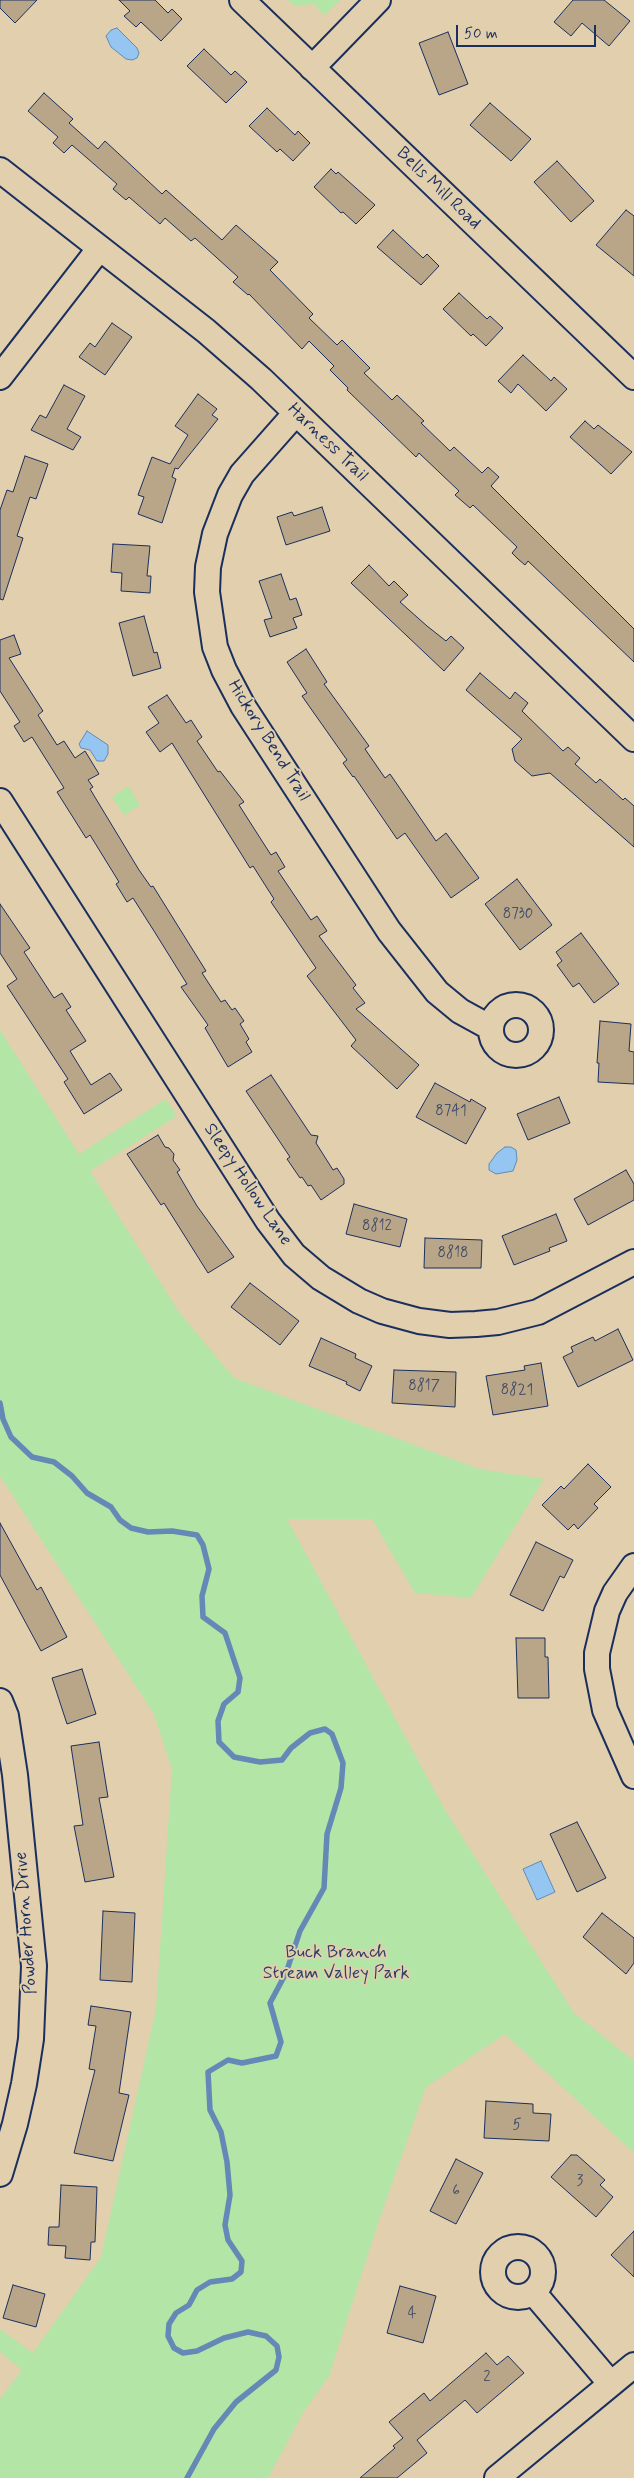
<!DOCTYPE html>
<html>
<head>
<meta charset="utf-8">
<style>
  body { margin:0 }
  #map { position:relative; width:634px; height:2478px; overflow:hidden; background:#e1cfad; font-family:Mynerve,sans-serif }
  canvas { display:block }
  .scale { position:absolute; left:456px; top:25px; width:140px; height:22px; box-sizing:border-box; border:2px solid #1b2f5e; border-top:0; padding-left:6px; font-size:15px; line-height:18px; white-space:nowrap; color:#1b2f5e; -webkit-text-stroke:4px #e1cfad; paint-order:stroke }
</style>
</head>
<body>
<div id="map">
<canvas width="634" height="2478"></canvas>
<div class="scale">50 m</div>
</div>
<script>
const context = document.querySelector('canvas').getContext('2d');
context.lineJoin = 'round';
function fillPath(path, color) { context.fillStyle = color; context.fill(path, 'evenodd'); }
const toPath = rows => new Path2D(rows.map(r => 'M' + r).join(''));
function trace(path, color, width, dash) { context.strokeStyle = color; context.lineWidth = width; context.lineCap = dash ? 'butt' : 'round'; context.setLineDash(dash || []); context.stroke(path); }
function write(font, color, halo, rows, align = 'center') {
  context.font = font + ' Mynerve,sans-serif'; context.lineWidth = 4; context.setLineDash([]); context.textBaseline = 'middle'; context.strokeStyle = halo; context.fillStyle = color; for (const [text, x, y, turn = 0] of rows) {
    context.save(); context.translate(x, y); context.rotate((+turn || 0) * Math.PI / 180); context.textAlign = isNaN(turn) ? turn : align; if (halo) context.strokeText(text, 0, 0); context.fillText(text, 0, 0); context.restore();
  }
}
fillPath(toPath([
  [288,0,341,0,324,15,314,4,294,6],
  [128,786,140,805,124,815,112,797],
  [0,1030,79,1154,166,1099,177,1116,90,1171,179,1312,234,1378,479,1469,544,1479,471,1598,415,1593,372,1519,287,1519,445,1810,574,2013,634,2061,634,2153,505,2034,426,2087,377,2226,329,2376,303,2413,268,2478,0,2478,0,2399,22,2370,0,2352,0,2329,33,2353,101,2257,156,2009,172,1769,154,1714,0,1476]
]), '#b3e5a6');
const water = toPath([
  [117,28,137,48,139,53,137,58,132,60,126,59,111,47,106,36,111,30,117,28],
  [87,731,108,745,108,754,104,761,97,761,90,750,81,748,79,744,87,731],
  [505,1147,511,1147,516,1150,517,1160,513,1171,496,1174,489,1170,489,1164,497,1153,505,1147],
  [541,1861,555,1892,537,1900,523,1869,541,1861]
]);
fillPath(water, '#95c5f1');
trace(water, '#6489b6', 1);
trace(toPath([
  [0,1403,3,1419,11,1437,32,1457,54,1462,72,1476,87,1493,111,1507,120,1520,131,1528,148,1532,172,1531,197,1535,203,1545,209,1569,202,1596,203,1617,225,1633,240,1678,238,1692,224,1704,218,1721,219,1742,234,1757,260,1762,282,1760,291,1748,310,1733,325,1729,332,1734,343,1763,341,1788,327,1834,324,1888,300,1931,286,1973,270,2003,281,2042,276,2056,242,2063,228,2060,208,2072,210,2110,221,2132,227,2162,230,2195,225,2225,228,2240,242,2261,241,2272,232,2279,210,2282,197,2290,189,2305,176,2313,169,2324,168,2336,174,2348,183,2353,197,2351,224,2338,248,2332,266,2336,277,2346,279,2357,276,2370,236,2402,214,2429,187,2478]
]), '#6489b6', 5.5);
const building = toPath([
  [0,0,37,0,15,23,0,8,0,0],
  [119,0,155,0,168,13,172,9,182,19,161,41,141,22,136,27,124,16,130,11,119,0],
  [573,0,604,0,630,21,609,46,582,23,571,36,554,22,573,0],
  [448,32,468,84,439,95,419,43,448,32],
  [204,49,231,75,235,71,247,82,226,103,187,66,204,49],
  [44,93,73,119,69,123,98,149,105,141,162,194,166,190,222,240,236,225,278,262,270,270,313,314,309,318,337,345,342,340,370,368,364,373,392,400,397,395,424,421,421,423,450,451,454,447,482,473,488,467,499,477,491,486,634,629,634,662,528,561,525,565,518,559,512,553,517,547,473,505,470,508,455,495,459,491,419,453,416,457,347,390,348,388,330,370,334,366,309,341,302,349,249,294,248,295,233,282,238,277,195,238,191,241,165,218,160,224,129,197,126,200,113,189,117,184,72,145,64,153,53,143,58,137,28,111,44,93],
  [490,103,531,139,511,161,470,125,490,103],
  [267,108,295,135,298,131,310,143,293,161,280,149,277,152,249,126,267,108],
  [557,161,594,201,571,222,534,182,557,161],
  [331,169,336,174,338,172,375,205,356,224,343,212,341,213,314,187,331,169],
  [626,210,634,216,634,276,596,245,626,210],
  [393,230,423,258,427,254,439,266,421,285,377,247,393,230],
  [459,293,487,319,490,316,503,328,486,346,473,334,471,336,443,309,459,293],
  [112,323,132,337,105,375,79,357,90,343,95,347,112,323],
  [523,355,551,381,554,377,567,389,546,411,518,384,511,393,498,381,523,355],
  [64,385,85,396,67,429,81,437,73,450,31,430,40,415,46,418,64,385],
  [198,394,217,409,212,415,218,419,178,469,175,468,172,477,176,479,162,523,138,514,144,497,138,495,152,457,170,464,188,435,175,426,198,394],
  [585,421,594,429,598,425,632,452,611,474,570,437,585,421],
  [25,456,48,464,36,499,30,497,17,536,23,538,3,600,0,599,0,510,7,490,13,492,25,456],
  [322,507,330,531,286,545,277,517,292,512,294,516,322,507],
  [113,544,150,546,147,576,151,576,150,593,121,591,122,573,111,572,113,544],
  [369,565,389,586,394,581,408,595,400,602,427,626,446,641,451,636,464,648,444,671,351,583,369,565],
  [281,574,290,600,296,598,302,615,293,618,297,628,270,637,264,620,272,618,259,581,281,574],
  [144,616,154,653,157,652,161,668,133,676,119,623,144,616],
  [14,635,21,654,9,658,43,711,38,715,57,745,64,741,75,758,85,751,99,774,88,780,93,787,90,789,139,870,151,887,153,886,206,971,202,973,221,1002,225,1000,232,1010,235,1008,244,1021,240,1024,249,1039,246,1042,252,1052,228,1067,205,1028,208,1025,181,987,187,984,154,931,133,898,127,902,116,884,119,882,90,835,86,838,57,792,64,788,32,737,24,742,14,726,20,722,0,691,0,640,14,635],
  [306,649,327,682,324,684,369,746,365,749,385,778,390,774,436,841,446,833,479,878,451,898,405,833,397,839,354,776,353,777,343,763,347,760,302,696,307,693,287,662,306,649],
  [480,673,510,699,515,692,522,698,528,703,522,711,563,751,568,747,580,758,575,764,596,783,600,779,623,800,625,798,634,806,634,847,550,773,532,776,515,761,512,749,522,739,466,690,480,673],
  [167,695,186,723,191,720,202,737,197,741,218,772,220,771,244,802,239,805,271,855,276,852,285,867,278,871,311,920,317,916,327,931,319,936,356,985,353,988,365,1003,356,1009,419,1065,397,1089,351,1046,356,1040,307,976,316,968,271,902,274,899,253,866,250,868,172,743,160,752,146,732,159,723,148,707,167,695],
  [517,879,552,925,520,950,485,904,517,879],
  [0,904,30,948,24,952,54,998,62,993,71,1007,66,1010,86,1041,70,1051,91,1085,110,1073,122,1090,84,1114,64,1082,68,1079,7,986,17,979,0,953,0,904],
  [581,933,619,984,594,1003,579,983,573,987,557,965,562,961,556,952,581,933],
  [600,1021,631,1024,629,1051,634,1052,634,1084,598,1082,599,1063,597,1063,600,1021],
  [271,1075,311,1135,318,1136,316,1143,333,1170,337,1168,344,1179,344,1184,321,1200,311,1185,308,1186,302,1177,300,1178,287,1159,290,1157,246,1091,271,1075],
  [435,1083,470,1102,471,1099,486,1108,466,1144,416,1117,435,1083],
  [559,1097,570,1123,528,1140,517,1114,559,1097],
  [158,1135,165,1147,169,1148,174,1154,173,1160,180,1170,177,1172,197,1206,234,1257,208,1273,164,1203,161,1205,127,1154,158,1135],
  [626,1170,634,1184,634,1200,588,1225,574,1199,626,1170],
  [354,1204,407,1219,400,1247,346,1234,354,1204],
  [556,1214,567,1241,549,1248,550,1251,514,1265,502,1236,556,1214],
  [425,1238,482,1240,481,1268,424,1268,425,1238],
  [250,1283,299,1321,280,1345,231,1307,250,1283],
  [618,1329,633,1360,578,1387,563,1357,573,1352,571,1347,593,1337,595,1341,618,1329],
  [321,1338,356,1354,355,1358,372,1366,360,1391,346,1384,347,1382,309,1366,321,1338],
  [541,1363,548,1406,493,1415,486,1376,525,1370,524,1366,541,1363],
  [394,1370,456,1372,455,1407,392,1403,394,1370],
  [588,1464,611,1487,594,1504,598,1508,578,1529,574,1524,568,1530,542,1505,561,1486,564,1489,588,1464],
  [0,1523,37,1590,41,1587,67,1637,41,1651,0,1575,0,1523],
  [536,1542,573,1560,564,1578,560,1576,543,1611,510,1595,536,1542],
  [516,1638,545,1638,545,1657,548,1657,549,1698,518,1698,516,1638],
  [82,1669,96,1714,67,1724,52,1678,82,1669],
  [99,1742,108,1797,99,1798,114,1877,85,1882,74,1826,83,1825,71,1746,99,1742],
  [577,1822,606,1878,577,1892,550,1834,577,1822],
  [103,1911,135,1913,132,1982,100,1980,103,1911],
  [602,1913,634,1938,634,1963,626,1974,583,1937,602,1913],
  [91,2006,131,2012,119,2093,129,2095,113,2161,74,2153,95,2070,89,2069,96,2026,88,2025,91,2006],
  [486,2101,533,2104,533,2113,551,2114,549,2141,484,2138,486,2101],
  [571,2155,577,2155,605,2180,600,2185,613,2197,596,2217,551,2177,571,2155],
  [456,2159,483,2173,456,2224,430,2211,456,2159],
  [61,2185,97,2187,95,2242,91,2242,90,2260,65,2258,66,2246,48,2245,49,2227,59,2227,61,2185],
  [634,2231,634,2277,611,2255,634,2231],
  [13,2285,45,2294,36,2327,3,2318,13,2285],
  [400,2286,436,2296,423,2343,387,2333,400,2286],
  [486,2353,497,2365,508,2356,524,2373,477,2413,465,2400,417,2440,427,2453,397,2478,360,2478,395,2448,393,2446,403,2438,389,2422,424,2393,430,2401,486,2353]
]);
fillPath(building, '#b9a688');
trace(building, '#1b2f5e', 1);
const minor = toPath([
  [242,0,634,377],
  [312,68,378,0],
  [0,170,206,331,261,379,634,739],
  [0,377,99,249],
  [295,414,242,474,230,495,215,534,208,567,207,592,215,647,224,670,243,706,389,931,437,992,460,1011,491,1028],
  [0,801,268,1221,294,1255,321,1278,359,1301,382,1311,419,1321,450,1325,476,1324,498,1322,538,1312,634,1262],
  '491 1030a25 25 0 1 1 50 0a25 25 0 1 1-50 0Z',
  [634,1566,615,1593,607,1611,597,1653,597,1669,605,1710,634,1776],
  [0,1701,6,1716,15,1775,34,1966,31,2039,24,2084,15,2124,0,2174],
  '493 2272a25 25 0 1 1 50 0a25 25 0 1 1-50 0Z',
  [533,2292,611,2384],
  [497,2478,634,2365]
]);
trace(minor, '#1b2f5e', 28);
trace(minor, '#e1cfad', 24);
write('15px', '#424d68', null, [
  ["8730",518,915],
  ["8741",451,1112],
  ["8812",377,1227],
  ["8818",453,1254],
  ["8817",424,1387],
  ["8821",517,1391],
  ["5",517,2126],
  ["3",580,2182],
  ["6",456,2192],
  ["4",412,2314],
  ["2",487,2378]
]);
write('18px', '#1b2f5e', '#e1cfad', [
  ["Bells Mill Road",438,189,44],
  ["Harness Trail",327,443,44],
  ["Hickory Bend Trail",268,741,58],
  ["Sleepy Hollow Lane",247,1185,56],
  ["Powder Horn Drive",27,1923,-94]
]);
write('18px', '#2a4165', '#e1cfad', [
  ["Buck Branch",336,1953],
  ["Stream Valley Park",336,1974]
]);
</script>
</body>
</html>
